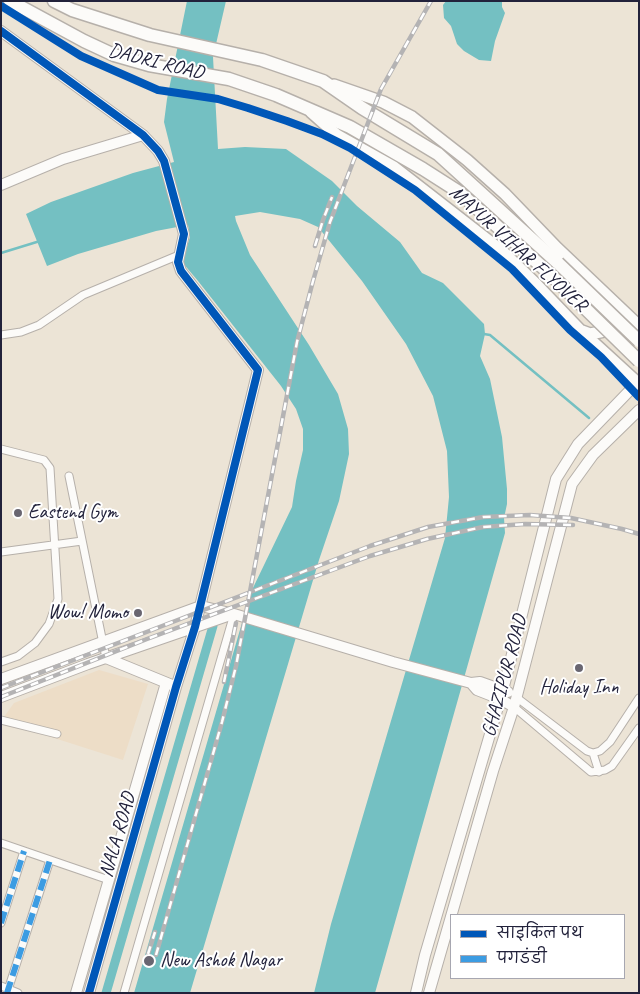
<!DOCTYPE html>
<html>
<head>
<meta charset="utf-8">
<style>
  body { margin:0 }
  #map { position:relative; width:640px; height:994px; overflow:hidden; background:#ece4d6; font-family:Caveat,"Playpen Sans Deva",sans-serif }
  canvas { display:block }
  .frame { position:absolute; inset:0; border:2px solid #22223b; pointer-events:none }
  .legend { position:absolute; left:450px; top:914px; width:175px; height:65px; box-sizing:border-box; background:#fff; border:1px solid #a7a7b1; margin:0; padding:6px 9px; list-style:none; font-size:15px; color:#22223b }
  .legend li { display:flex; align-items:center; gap:10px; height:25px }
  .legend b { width:25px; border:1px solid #a7a7b1 }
</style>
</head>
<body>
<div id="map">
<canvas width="640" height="994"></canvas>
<div class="frame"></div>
<ul class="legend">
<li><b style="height:6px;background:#0057b8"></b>साइकिल पथ</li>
<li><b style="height:6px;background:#3c9ce2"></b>पगडंडी</li>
</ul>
</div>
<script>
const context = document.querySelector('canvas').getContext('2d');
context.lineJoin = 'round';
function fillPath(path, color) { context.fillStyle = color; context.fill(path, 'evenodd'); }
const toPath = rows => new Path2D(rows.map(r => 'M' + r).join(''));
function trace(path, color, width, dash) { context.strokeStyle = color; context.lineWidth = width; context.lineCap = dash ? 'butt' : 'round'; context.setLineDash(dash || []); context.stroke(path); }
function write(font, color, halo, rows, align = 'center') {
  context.font = font + ' Caveat,sans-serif'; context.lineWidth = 4; context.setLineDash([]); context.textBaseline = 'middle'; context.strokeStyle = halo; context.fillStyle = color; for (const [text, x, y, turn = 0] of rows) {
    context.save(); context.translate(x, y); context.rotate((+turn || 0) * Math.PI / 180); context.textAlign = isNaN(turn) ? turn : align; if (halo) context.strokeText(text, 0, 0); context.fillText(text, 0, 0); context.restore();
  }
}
fillPath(toPath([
  [99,670,148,684,123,760,1,721,14,703]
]), '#edddc7');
fillPath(toPath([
  [187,1,226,1,213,57,218,149,245,147,286,149,332,181,357,206,400,242,422,273,443,283,484,324,485,334,480,356,490,379,502,437,507,489,507,504,504,518,505,533,375,993,314,993,331,924,445,538,449,497,447,451,433,396,406,344,362,281,318,227,300,219,260,212,235,216,236,221,250,255,309,345,338,394,348,429,349,454,339,501,319,560,190,993,134,993,251,592,292,507,296,481,303,450,303,429,296,409,281,386,198,281,182,262,190,237,188,225,156,231,78,254,47,266,26,214,51,202,133,173,174,162,164,122,167,99],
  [446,1,502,1,502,7,505,13,495,41,491,61,479,60,464,51,457,44,451,26,444,18,443,5]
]), '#74c0c2');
trace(toPath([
  [1,253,40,241],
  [484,334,490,335,589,418]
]), '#74c0c2', 2.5);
trace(toPath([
  [106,993,213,626]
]), '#74c0c2', 9);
const street = toPath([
  [1,335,21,332,39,325,83,295,179,255],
  [1,449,44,460,50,468,58,599,49,624,35,643,18,656,1,662],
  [69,476,106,658],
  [1,552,82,541],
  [516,697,587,751,593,753,600,751,610,742,639,698],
  [514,707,591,772,605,770,612,766,639,728],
  [1,720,57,734],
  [593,753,599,772],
  [1,843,109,880],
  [1,923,24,851],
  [1,986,18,993],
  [7,993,50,860],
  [124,993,234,614]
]);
const secondary = toPath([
  [1,31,143,135,158,151,164,161,184,234,178,262,181,271,258,370,195,627,176,687,89,993],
  [1,185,63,159,143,135],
  [106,658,172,685],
  [1,679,201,606,234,614,393,662,471,683,480,682,508,692],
  [471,683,477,690,500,699,514,707],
  [1,697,88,664,233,614],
  [76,993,166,683],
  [416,993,425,955,503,690,556,479,578,444,637,383],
  [429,993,493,771,514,707,572,484,593,455,639,410]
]);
const primary = toPath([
  [334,85,383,102,412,117,467,160,505,194,557,248,639,326],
  [311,112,337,135,394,167,502,251,536,284,581,331,639,384],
  [582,331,590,334,605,331,610,326,613,319,613,309]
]);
const highway = toPath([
  [10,1,84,41,114,55,149,65,229,79,276,95,350,127,423,169,459,192,550,274],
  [54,1,72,10,150,35,262,60,323,81,362,108,438,154,558,263],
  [637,383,639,382]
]);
trace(street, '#b6b0aa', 9);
trace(secondary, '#b6b0aa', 12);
trace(primary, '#b6b0aa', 14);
trace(highway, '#b6b0aa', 15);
trace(street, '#fcfbf9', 7);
trace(secondary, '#fcfbf9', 10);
trace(primary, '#fcfbf9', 11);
trace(highway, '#fcfbf9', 12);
const rail = toPath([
  [315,246,323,220,332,197],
  [224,682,236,623],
  [1,688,370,546,428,527,483,517,530,515,571,518,622,529,639,534],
  [1,697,147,639,370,556,427,539,483,527,525,524,573,525],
  [148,954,155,932],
  [156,955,222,722,236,666,297,342,313,281,330,222,381,89,431,1]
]);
trace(rail, '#b4b3b4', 4.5);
trace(rail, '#fff', 2.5, [8]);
const highwayBridge = toPath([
  [558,263,639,341],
  [550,274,639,361]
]);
trace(highwayBridge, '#b6b0aa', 15, []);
trace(highwayBridge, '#fcfbf9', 12);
trace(toPath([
  [1,923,24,851],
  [7,993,50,860]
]), '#3c9ce2', 6, [12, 6]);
trace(toPath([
  [1,6,81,56,158,90,218,99,248,108,287,121,322,134,350,148,415,190,512,269,570,330,601,357,639,397],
  [1,31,143,135,158,151,164,161,184,234,178,262,181,271,258,370,195,627,176,687,89,993]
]), '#0057b8', 8);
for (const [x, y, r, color] of [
  [18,513,5,"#696671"],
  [138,613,5,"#696671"],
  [579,668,5,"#696671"],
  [149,961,6,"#696671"]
]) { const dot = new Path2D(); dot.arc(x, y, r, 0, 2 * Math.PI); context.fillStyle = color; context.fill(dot); trace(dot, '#fff', 2); }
write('20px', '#22223b', '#fff', [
  ["DADRI ROAD",156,62,14],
  ["MAYUR VIHAR FLYOVER",518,249,42],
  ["GHAZIPUR ROAD",505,676,-75],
  ["NALA ROAD",118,835,-74]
]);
write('20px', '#22223b', '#fff', [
  ["Eastend Gym",28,513],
  ["Wow! Momo",128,613,"right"],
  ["Holiday Inn",579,688,"center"],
  ["New Ashok Nagar",160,961]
], 'left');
</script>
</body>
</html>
